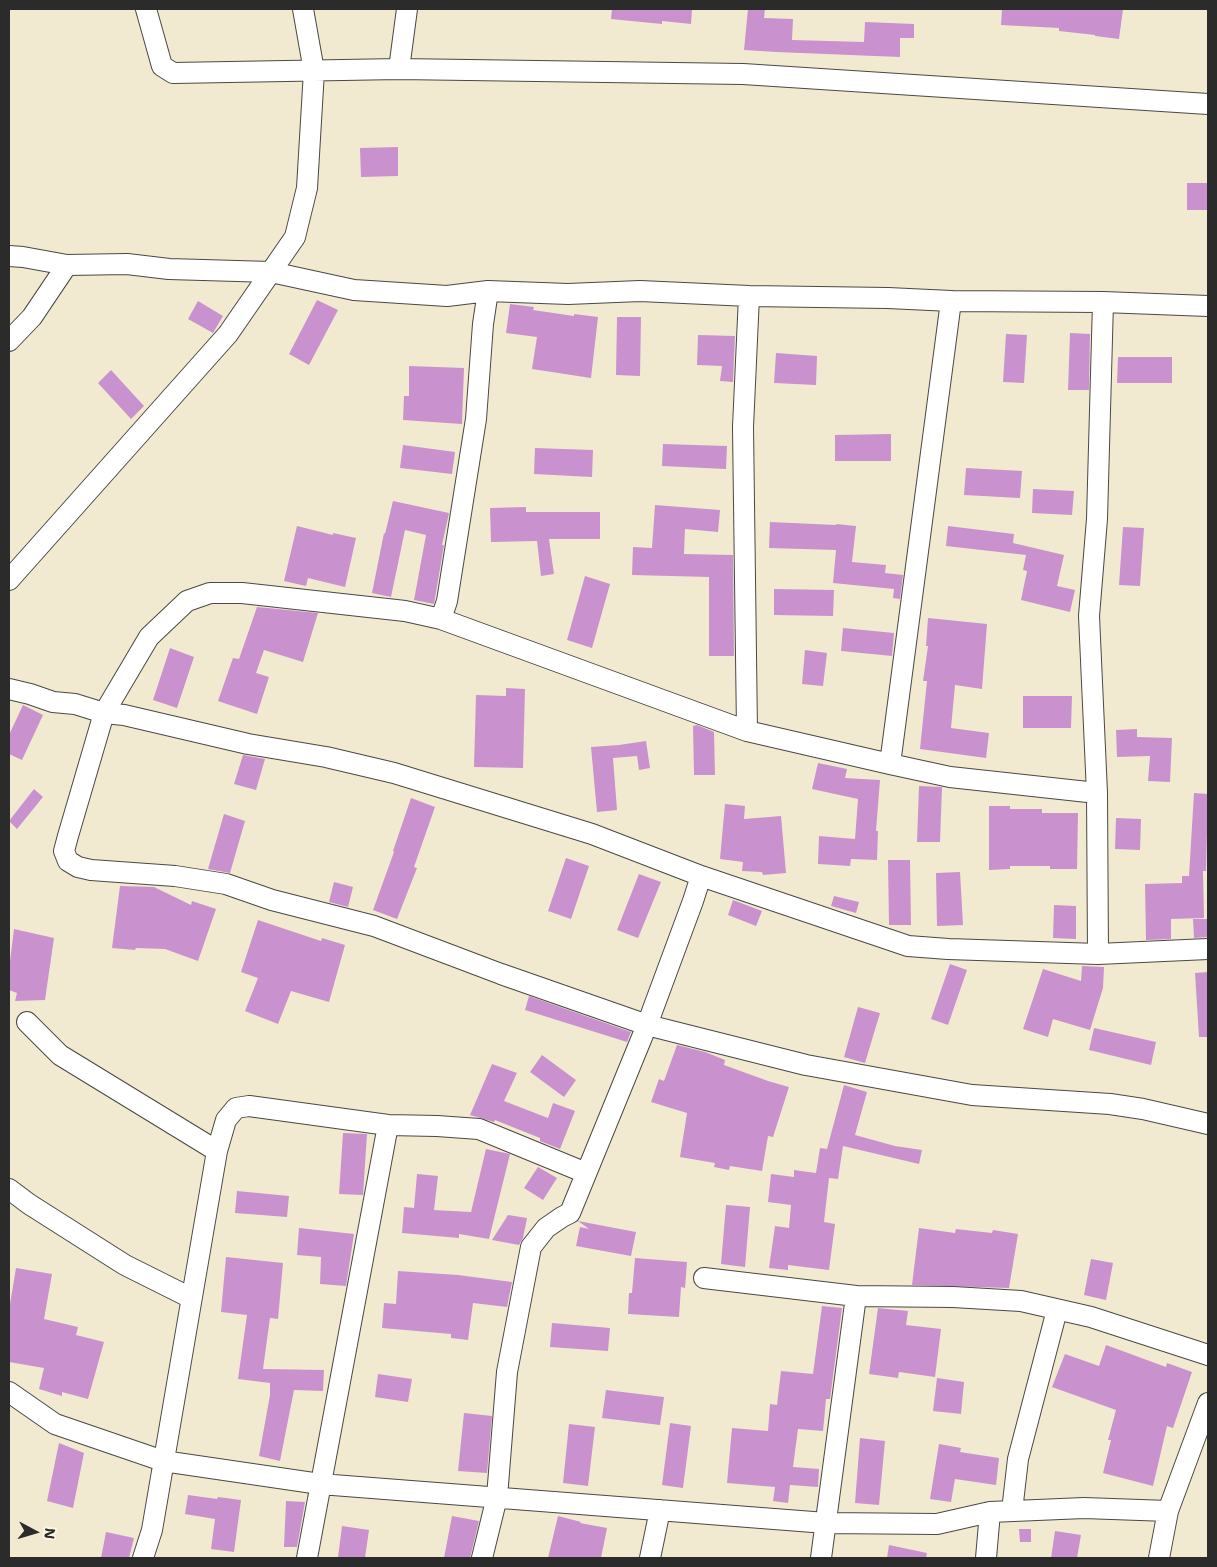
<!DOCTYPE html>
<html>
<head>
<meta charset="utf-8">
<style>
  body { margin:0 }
  #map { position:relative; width:1217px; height:1567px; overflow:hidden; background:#f1ead0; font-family:"Shantell Sans",sans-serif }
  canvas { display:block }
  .frame { position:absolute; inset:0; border:10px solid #2b2b2b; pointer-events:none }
  .north { position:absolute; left:10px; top:1507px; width:50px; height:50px; -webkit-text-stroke:4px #fcf5e5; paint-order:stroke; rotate:96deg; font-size:14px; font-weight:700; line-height:20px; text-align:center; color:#2b2b2b }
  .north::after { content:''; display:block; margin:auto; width:18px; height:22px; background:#2b2b2b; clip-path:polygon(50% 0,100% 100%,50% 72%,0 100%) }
</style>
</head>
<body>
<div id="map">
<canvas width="1217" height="1567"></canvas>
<div class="frame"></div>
<div class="north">N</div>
</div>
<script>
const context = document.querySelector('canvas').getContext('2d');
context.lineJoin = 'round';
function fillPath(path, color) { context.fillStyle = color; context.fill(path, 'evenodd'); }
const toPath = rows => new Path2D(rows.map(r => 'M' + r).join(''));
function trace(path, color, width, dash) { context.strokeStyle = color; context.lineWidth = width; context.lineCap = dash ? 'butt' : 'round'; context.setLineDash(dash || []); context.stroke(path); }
fillPath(toPath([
  [612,9,692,9,691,24,662,21,662,24,611,19],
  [748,9,765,9,764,18,793,19,792,40,864,42,865,22,914,24,914,38,900,38,900,57,776,52,744,50],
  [1002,9,1123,9,1119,39,1095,36,1095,35,1059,31,1059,28,1001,25],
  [398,147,398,176,361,177,360,148],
  [1187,183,1208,183,1208,210,1187,210],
  [317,300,338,310,309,365,289,354],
  [198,301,223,316,213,333,188,319],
  [510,304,534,307,533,310,574,316,574,314,598,317,591,378,532,369,537,337,506,333],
  [617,317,641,317,640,376,616,375],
  [1070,333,1090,334,1089,390,1068,390],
  [1006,334,1027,335,1024,383,1003,382],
  [698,335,735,336,733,382,720,381,722,366,697,365],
  [776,353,817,356,816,385,774,383],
  [1118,357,1172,357,1172,383,1117,383],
  [409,366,464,368,462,424,403,420,404,396,409,396],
  [111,370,144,406,131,419,98,383],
  [891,434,891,461,835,461,835,435],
  [663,444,727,446,726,469,662,466],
  [403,445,455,452,452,474,400,468],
  [535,448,593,450,592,477,534,474],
  [966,468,1022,471,1020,498,964,495],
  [1033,489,1074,491,1072,515,1032,513],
  [393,501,449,513,442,545,444,545,434,604,414,600,426,535,405,530,391,597,372,593,384,533,385,534],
  [655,505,720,510,718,532,685,529,684,554,733,555,734,656,709,656,709,577,632,575,633,547,652,548],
  [526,507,526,512,600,512,600,539,549,539,554,574,541,576,537,541,491,542,490,508],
  [770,522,836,525,836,524,856,526,852,562,886,565,885,573,903,575,900,599,893,598,894,589,833,583,836,550,769,548],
  [297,526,333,535,333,533,356,538,345,587,308,578,306,586,284,581],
  [948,526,1014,534,1013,543,1064,555,1057,586,1075,590,1070,612,1021,600,1027,571,1023,570,1026,555,946,546],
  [1123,527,1144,528,1140,586,1119,585],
  [585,576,610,584,592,648,567,640],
  [774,589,834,590,833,616,774,615],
  [257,607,318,613,303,662,264,650,256,673,269,677,257,714,218,701,233,658,239,659],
  [928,618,987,624,982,689,955,685,951,728,989,733,986,758,920,749,927,681,923,681,928,646,926,646],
  [843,628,894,633,892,656,841,651],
  [170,648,194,657,177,708,153,700],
  [805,650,827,653,823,686,802,684],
  [506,688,525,689,523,768,474,767,476,695,506,696],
  [1023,696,1072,696,1071,728,1023,728],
  [23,705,43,715,22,760,9,754,9,735],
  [697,725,714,732,715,775,694,775,693,726],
  [1137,729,1137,737,1172,738,1170,782,1148,781,1150,756,1117,757,1116,730],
  [646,741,650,768,639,770,637,756,613,758,617,810,597,812,591,747,619,745],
  [243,755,265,759,256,790,234,784],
  [818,763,847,769,845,778,880,780,876,831,878,831,877,860,851,859,850,866,818,864,819,836,855,839,858,799,812,789],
  [919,786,942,787,940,842,917,842],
  [34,789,43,797,17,829,9,821],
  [1194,793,1208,794,1206,871,1203,871,1204,918,1171,919,1171,939,1146,940,1145,884,1182,883,1182,876,1189,876],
  [411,798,435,807,414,867,417,868,397,919,373,910,394,852,393,851],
  [725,804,745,806,744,819,781,816,786,873,763,875,762,872,742,871,743,862,720,859],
  [989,806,1010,806,1010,809,1042,809,1042,813,1078,813,1077,869,1050,869,1050,866,1010,866,1010,869,989,870],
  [224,814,245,821,230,873,208,869],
  [1116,818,1141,819,1140,850,1115,849],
  [566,858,589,866,571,919,548,911],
  [888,860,910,860,911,925,889,925],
  [960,872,963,925,937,926,936,873],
  [639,874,661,882,638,938,617,930],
  [334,882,353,887,348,907,329,902],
  [120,886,154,887,191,905,192,901,216,909,198,961,165,949,136,948,135,950,112,948],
  [834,896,859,902,856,913,831,906],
  [733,900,762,911,756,926,728,915],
  [1054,905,1076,906,1076,939,1053,938],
  [1193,919,1208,919,1208,937,1194,938],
  [258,920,321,941,322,938,345,945,329,1002,291,991,278,1024,245,1011,258,978,241,972],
  [14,929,54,938,45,1000,15,1001,17,993,9,990,9,969],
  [950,964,967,970,948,1025,931,1019],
  [1082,966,1104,967,1103,988,1090,1030,1053,1019,1048,1037,1023,1029,1043,969,1081,981],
  [1208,972,1208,1037,1199,1037,1195,973],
  [529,996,631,1032,627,1042,525,1010],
  [858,1007,880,1013,865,1063,844,1057],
  [1094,1028,1156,1042,1151,1065,1089,1050],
  [677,1045,705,1052,725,1060,724,1065,768,1081,789,1087,773,1137,768,1136,762,1171,730,1166,729,1170,714,1167,715,1163,680,1157,687,1113,651,1102,659,1079,664,1081],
  [542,1055,576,1080,564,1097,530,1072],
  [492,1064,517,1073,504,1101,548,1118,553,1103,575,1111,560,1149,540,1141,540,1138,495,1120,494,1122,470,1115],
  [844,1085,867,1092,855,1135,895,1146,922,1150,919,1164,843,1146,838,1179,829,1178,824,1222,835,1224,829,1270,788,1265,788,1270,769,1268,775,1226,789,1228,791,1205,768,1202,771,1174,794,1177,794,1170,816,1173,820,1148,827,1149],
  [343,1133,367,1134,363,1195,339,1194],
  [486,1149,510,1154,489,1239,459,1234,459,1238,402,1233,404,1207,414,1208,417,1174,438,1176,434,1210,471,1212],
  [538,1167,557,1178,543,1200,524,1188],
  [237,1191,289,1196,287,1217,235,1213],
  [726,1205,750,1207,745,1267,721,1264],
  [508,1215,527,1218,523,1238,519,1245,492,1240],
  [578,1221,636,1232,631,1256,576,1246,580,1227,589,1229],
  [299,1228,354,1234,346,1286,320,1284,321,1257,297,1255],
  [919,1228,955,1233,956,1229,992,1233,993,1230,1018,1234,1009,1288,912,1285],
  [226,1257,283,1263,278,1319,270,1318,263,1369,324,1370,323,1391,294,1390,280,1461,259,1456,270,1395,270,1383,238,1379,247,1315,221,1312],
  [635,1258,687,1262,685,1288,681,1287,679,1317,628,1314,629,1293,632,1293],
  [1091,1259,1113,1263,1106,1300,1084,1295],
  [16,1268,52,1274,44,1319,78,1327,76,1335,104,1342,88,1399,62,1392,62,1396,39,1389,44,1368,9,1362,9,1310],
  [398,1271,458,1275,512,1282,507,1307,473,1303,468,1340,451,1338,451,1334,382,1328,384,1303,396,1304],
  [822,1306,842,1308,830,1399,826,1399,823,1431,798,1429,793,1467,819,1469,818,1487,790,1485,788,1503,773,1501,775,1487,727,1483,732,1428,768,1431,770,1404,777,1405,781,1371,813,1374],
  [878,1308,908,1311,906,1325,941,1329,935,1377,899,1372,898,1378,869,1374],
  [552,1323,610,1328,608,1351,550,1347],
  [1106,1345,1166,1367,1167,1363,1192,1372,1173,1428,1167,1426,1153,1486,1103,1473,1111,1440,1108,1440,1116,1410,1052,1387,1065,1354,1099,1366],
  [378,1374,412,1379,408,1402,375,1397],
  [937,1378,964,1382,961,1414,933,1411],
  [606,1390,664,1397,660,1425,602,1418],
  [464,1413,492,1416,487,1473,458,1471],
  [670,1423,691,1426,683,1488,662,1485],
  [569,1424,595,1427,588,1486,563,1483],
  [860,1438,885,1441,879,1505,855,1503],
  [59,1443,84,1453,73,1508,47,1501],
  [939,1444,961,1448,960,1452,999,1458,996,1485,955,1479,951,1502,930,1499],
  [188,1495,217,1499,218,1497,241,1500,234,1552,211,1549,215,1519,185,1514],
  [286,1501,305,1502,297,1547,284,1547],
  [452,1516,479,1521,470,1558,444,1558],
  [558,1516,581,1522,580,1523,607,1528,601,1558,548,1558],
  [342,1526,369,1530,365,1558,338,1557],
  [1019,1529,1031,1529,1031,1542,1020,1542],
  [1055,1531,1081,1535,1077,1558,1051,1558],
  [106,1532,134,1538,129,1558,101,1558],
  [889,1545,927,1553,926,1558,887,1558]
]), '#c992cf');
const minor = toPath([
  [146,9,162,66,173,73,399,69,743,74,1208,104],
  [399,69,407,9],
  [9,256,23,257,67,265,127,264,169,269,271,272,354,290,447,296,488,291,483,324,476,419,447,601,441,619,405,611,242,593,210,593,187,601,149,637,104,713,68,836,64,851,68,861,78,867,91,870,175,876,226,884,272,900,374,926,501,974,647,1025,806,1065,972,1095,1110,1104,1143,1109,1208,1124],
  [488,291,568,294,640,291,749,296,888,298,951,301,1103,302,1208,306],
  [9,341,32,317,67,265],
  [9,580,228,334,295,237,307,188,314,71,303,9],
  [441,619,747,731,890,764,950,777,1097,793],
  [9,689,30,694,53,702,75,704,104,713,124,715,248,744,326,757,394,773,592,834,701,876],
  [747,731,743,427,749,296],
  [890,764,951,301],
  [1098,954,1097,793,1089,616,1097,519,1103,302],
  [27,1022,60,1055,217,1151],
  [9,1189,29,1204,125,1265,191,1298],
  [704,1278,856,1296,821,1558],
  [856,1296,953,1297,1021,1301,1091,1317,1208,1355],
  [9,1392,55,1424,163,1461,320,1484,826,1523,937,1524,990,1512,1084,1508,1168,1511],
  [1012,1511,1018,1459,1057,1310],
  [143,1558,152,1530,217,1151,226,1120,236,1108,249,1106,388,1125,437,1126,479,1129,586,1173],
  [307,1558,388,1125],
  [482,1558,497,1497,507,1372,531,1247,546,1228,562,1217,570,1213,647,1025,693,901,701,876,908,946,948,949,1098,954,1208,949],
  [650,1558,660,1510],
  [986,1558,990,1512],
  [1159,1558,1168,1511,1208,1403]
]);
trace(minor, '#494844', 22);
trace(minor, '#fff', 20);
</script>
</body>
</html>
